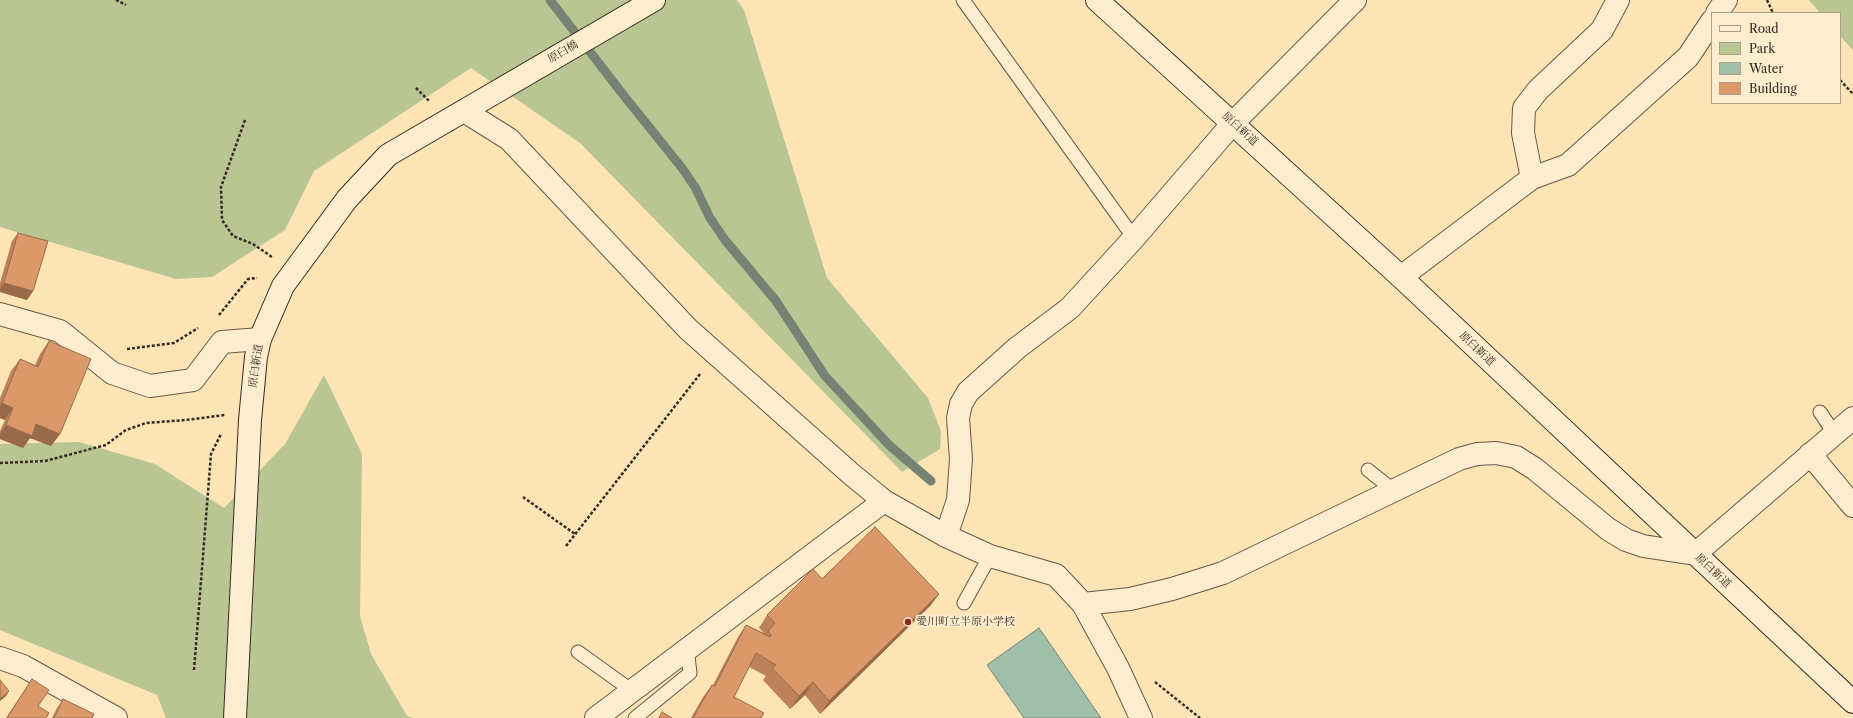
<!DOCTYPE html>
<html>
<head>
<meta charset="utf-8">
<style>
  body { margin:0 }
  #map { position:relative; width:1853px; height:718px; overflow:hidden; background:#fce4b5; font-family:"Libre Caslon Text",serif }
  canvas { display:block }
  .legend { position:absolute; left:1711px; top:12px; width:130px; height:92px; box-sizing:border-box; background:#fdedcf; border:1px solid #ad9f8b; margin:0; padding:5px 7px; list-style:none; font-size:12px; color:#362a24 }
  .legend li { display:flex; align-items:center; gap:8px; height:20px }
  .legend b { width:20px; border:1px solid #ad9f8b }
</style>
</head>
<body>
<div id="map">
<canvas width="1853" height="718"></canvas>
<ul class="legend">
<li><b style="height:5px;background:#fdedcf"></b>Road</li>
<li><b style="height:11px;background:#b9c592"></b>Park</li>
<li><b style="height:11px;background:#a0bfaa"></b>Water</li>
<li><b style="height:11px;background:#db9869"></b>Building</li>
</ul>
</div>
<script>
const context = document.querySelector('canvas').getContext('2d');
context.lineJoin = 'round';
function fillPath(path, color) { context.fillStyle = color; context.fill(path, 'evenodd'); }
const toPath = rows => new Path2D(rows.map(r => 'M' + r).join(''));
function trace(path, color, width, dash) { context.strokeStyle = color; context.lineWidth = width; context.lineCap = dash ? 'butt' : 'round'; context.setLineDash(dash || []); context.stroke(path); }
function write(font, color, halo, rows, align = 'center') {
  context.font = font + ' "Libre Caslon Text","Noto Serif JP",serif'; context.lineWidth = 3.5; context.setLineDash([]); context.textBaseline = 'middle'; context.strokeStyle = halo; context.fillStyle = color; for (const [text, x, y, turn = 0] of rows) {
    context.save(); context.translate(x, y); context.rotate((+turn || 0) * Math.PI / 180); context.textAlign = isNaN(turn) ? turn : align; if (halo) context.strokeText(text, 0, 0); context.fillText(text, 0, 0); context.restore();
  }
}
fillPath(toPath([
  [0,0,737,0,744,10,827,278,928,398,941,431,940,449,902,472,580,143,471,68,314,171,285,230,212,277,176,279,0,227],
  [1809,0,1853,0,1853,50,1840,36,1840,13,1820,13],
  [324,375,362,454,360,616,371,654,407,716,413,718,166,718,157,695,0,630,0,444,79,442,155,464,224,508,285,444]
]), '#b9c592');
const water = toPath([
  [1039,628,1101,718,1024,718,987,665,1039,628]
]);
fillPath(water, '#a0bfaa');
trace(water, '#768374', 1);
trace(toPath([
  [550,0,621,92,682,168,695,187,710,218,725,240,776,301,825,376,889,445,931,481]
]), '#768374', 9);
const lane = toPath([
  [963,0,1134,238],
  [1820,412,1834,433],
  [1368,470,1393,490],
  [964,603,990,556],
  [578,652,631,690],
  [635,718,690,673,687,648]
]);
const street = toPath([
  [1717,13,1726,0],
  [464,111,509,139,688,329,850,473,884,501,946,536,990,556,1056,575,1083,604,1118,668,1141,718],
  [1532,178,1523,133,1524,108,1538,90,1602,30,1618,0],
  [1401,277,1532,178,1568,165,1688,57,1712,21],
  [0,314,60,331,112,373,150,386,193,380,222,342,260,339],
  [1810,454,1853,506],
  [946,536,958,500,961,459,958,418,961,404,968,392,1017,348,1070,308,1134,238,1233,123,1355,0],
  [1083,604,1130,599,1172,589,1223,573,1459,459,1477,454,1496,453,1516,457,1535,469,1608,529,1626,540,1643,546,1695,554,1853,418],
  [0,658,23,666,116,718],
  [596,718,884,501]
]);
const secondary = toPath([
  [1097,0,1401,277,1853,702],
  [235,718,250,420,256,357,260,339,283,286,347,199,388,155,654,0]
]);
trace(lane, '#685848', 15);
trace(street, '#685848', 24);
trace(secondary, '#362a24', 24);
trace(toPath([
  [116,0,126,5],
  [1767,0,1773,13],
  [1840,80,1853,94],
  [416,88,429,101],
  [245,120,221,187,222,220,233,236,253,244,272,257],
  [219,315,248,279,257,278],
  [127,349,174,343,198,328],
  [0,463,45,461,106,445,126,430,146,423,186,420,225,415],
  [523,497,575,534],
  [566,546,700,374],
  [194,670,211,454,221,434],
  [1155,682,1200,718]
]), '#362a24', 2.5, [3, 2]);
trace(lane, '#fdedcf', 13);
trace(street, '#fdedcf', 22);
trace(secondary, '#fdedcf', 22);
fillPath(toPath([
  [18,233,33,291,27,300,0,292,0,283,12,241],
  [49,341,60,434,51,446,30,438,23,448,0,439,0,431,5,420,0,418,0,398,11,371,20,359,35,365,40,354],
  [822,579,939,594,930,606,820,714,805,695,790,709,763,680,766,676,749,667,734,697,761,718,691,718,703,697,712,685,713,685,738,637,746,625,764,633,759,628,767,615],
  [32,679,38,706,46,718,6,718],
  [63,699,92,718,52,718,57,708]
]), '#bc835a');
fillPath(toPath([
  [4,283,33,291,27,300,0,292,0,288],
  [2,403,13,408,5,420,0,418,0,405],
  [36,424,60,434,51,446,30,438,23,448,0,439,0,434,6,425],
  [939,594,930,606,820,714,829,701],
  [813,682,805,695,790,709,799,696],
  [9,691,6,696,0,701,0,699]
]), '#996a4a');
const building = toPath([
  [18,233,48,241,33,291,4,283,18,233],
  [49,341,91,359,60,434,36,424,32,436,6,425,13,408,2,403,20,359,38,367,49,341],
  [875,527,939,594,829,701,813,682,799,696,772,668,776,665,756,653,734,697,764,713,761,718,693,718,712,685,715,686,746,625,770,637,771,635,768,631,775,623,767,615,813,569,822,579,875,527],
  [32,679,49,690,38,706,49,713,46,718,7,718,32,679],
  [0,680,9,691,0,699,0,680],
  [63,699,94,714,92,718,54,718,63,699],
  [662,712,672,718,659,718,662,712]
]);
fillPath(building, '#db9869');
trace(building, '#996a4a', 1);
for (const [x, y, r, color] of [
  [908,622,4,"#8f2418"]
]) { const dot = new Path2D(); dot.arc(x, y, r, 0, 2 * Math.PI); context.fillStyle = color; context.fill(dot); trace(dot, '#fdedcf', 1.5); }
write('11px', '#362a24', '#fdedcf', [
  ["原臼橋",563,52,-30],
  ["原臼新道",1240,129,42],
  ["原臼新道",1477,349,43],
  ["原臼新道",256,366,-82],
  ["原臼新道",1713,571,43]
]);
write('11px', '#362a24', '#fdedcf', [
  ["愛川町立半原小学校",916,622]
], 'left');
</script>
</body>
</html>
